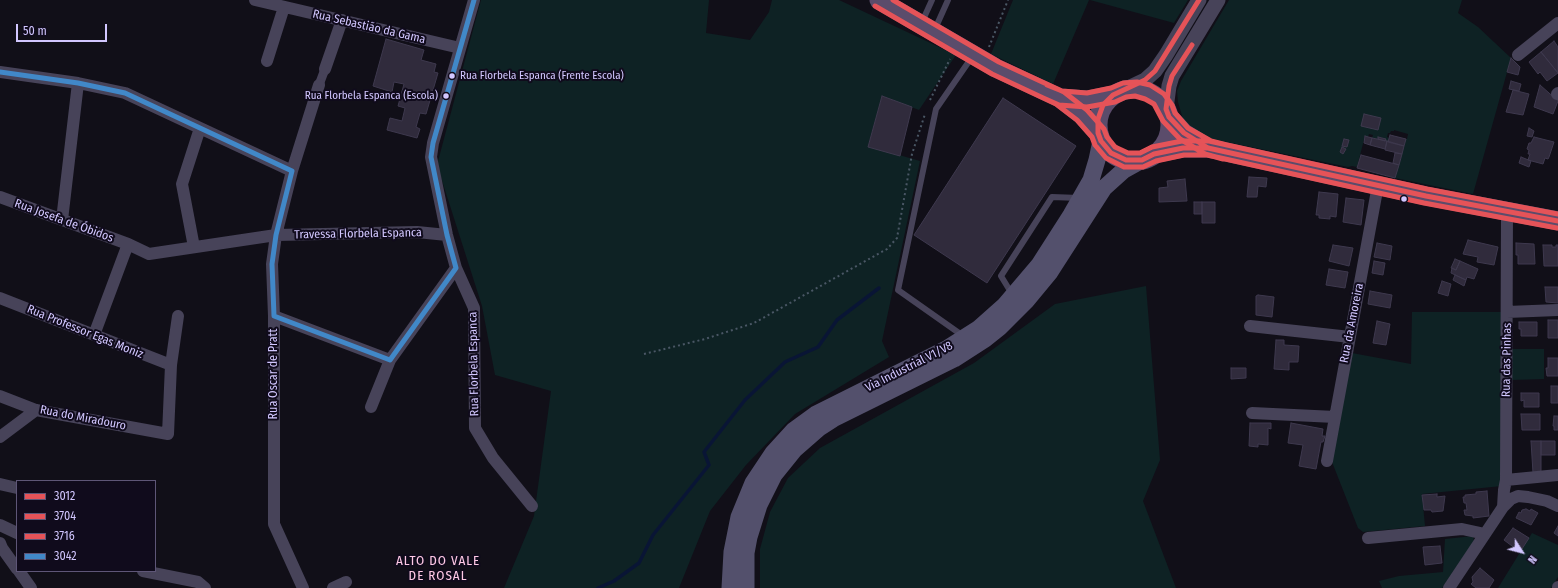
<!DOCTYPE html>
<html>
<head>
<meta charset="utf-8">
<style>
  body { margin:0 }
  #map { position:relative; width:1558px; height:588px; overflow:hidden; background:#110f18; font-family:"Fira Sans Condensed",sans-serif }
  canvas { display:block }
  .legend { position:absolute; left:16px; top:480px; width:140px; height:92px; box-sizing:border-box; background:#100b1c; border:1px solid #5e5677; margin:0; padding:5px 7px; list-style:none; font-size:12px; color:#d2c7ff }
  .legend li { display:flex; align-items:center; gap:8px; height:20px }
  .legend b { width:20px; border:1px solid #5e5677 }
  .north { position:absolute; left:1502px; top:532px; width:40px; height:40px; -webkit-text-stroke:3px #100b1c; paint-order:stroke; rotate:126deg; font-size:11px; font-weight:700; line-height:16px; text-align:center; color:#d2c7ff }
  .north::after { content:''; display:block; margin:auto; width:14px; height:18px; background:#d2c7ff; clip-path:polygon(50% 0,100% 100%,50% 72%,0 100%) }
  .scale { position:absolute; left:16px; top:24px; width:91px; height:18px; box-sizing:border-box; border:2px solid #d2c7ff; border-top:0; padding-left:5px; font-size:12px; line-height:14px; white-space:nowrap; color:#d2c7ff; -webkit-text-stroke:3px #100b1c; paint-order:stroke }
</style>
</head>
<body>
<div id="map">
<canvas width="1558" height="588"></canvas>
<ul class="legend">
<li><b style="height:5px;background:#e55358"></b>3012</li>
<li><b style="height:5px;background:#e55358"></b>3704</li>
<li><b style="height:5px;background:#e55358"></b>3716</li>
<li><b style="height:5px;background:#4188c8"></b>3042</li>
</ul>
<div class="north">N</div>
<div class="scale">50 m</div>
</div>
<script>
const context = document.querySelector('canvas').getContext('2d');
context.lineJoin = 'round';
function fillPath(path, color) { context.fillStyle = color; context.fill(path, 'evenodd'); }
const toPath = rows => new Path2D(rows.map(r => 'M' + r).join(''));
function trace(path, color, width, dash) { context.strokeStyle = color; context.lineWidth = width; context.lineCap = dash ? 'butt' : 'round'; context.setLineDash(dash || []); context.stroke(path); }
function write(font, color, halo, rows, align = 'center') {
  context.font = font + ' "Fira Sans Condensed",sans-serif'; context.lineWidth = 4; context.setLineDash([]); context.textBaseline = 'middle'; context.strokeStyle = halo; context.fillStyle = color; for (const [text, x, y, turn = 0] of rows) {
    context.save(); context.translate(x, y); context.rotate((+turn || 0) * Math.PI / 180); context.textAlign = isNaN(turn) ? turn : align; if (halo) context.strokeText(text, 0, 0); context.fillText(text, 0, 0); context.restore();
  }
}
fillPath(toPath([
  [481,0,709,0,706,33,750,40,769,12,772,0,839,0,956,55,919,110,882,96,868,146,920,161,882,341,889,357,795,414,746,465,710,511,679,588,504,588,534,516,551,391,495,375,482,306,437,165],
  [1013,0,1089,0,1053,84,991,54],
  [1090,0,1188,0,1174,23],
  [1229,0,1462,0,1458,13,1478,27,1511,58,1473,194,1395,178,1406,139,1407,139,1408,134,1394,130,1394,131,1391,131,1390,133,1388,133,1387,137,1389,138,1388,142,1385,141,1385,139,1379,137,1378,139,1372,138,1373,135,1369,134,1368,137,1365,136,1357,167,1352,166,1348,167,1202,137,1183,119,1178,102,1177,91,1181,81],
  [1146,286,1160,460,1143,501,1176,588,760,588,760,549,770,512,788,478,820,448,974,363,1055,304],
  [1412,312,1503,312,1502,486,1422,494,1425,526,1363,532,1358,528,1332,462,1352,353,1411,364],
  [1511,349,1544,349,1544,379,1511,380],
  [1532,533,1558,545,1558,577,1551,588,1498,588],
  [1473,536,1474,541,1442,588,1382,588,1379,581,1399,576,1443,572,1445,539]
]), '#0e2224');
trace(toPath([
  [598,588,614,581,639,563,653,535,709,465,704,452,745,400,785,362,818,347,837,320,879,288]
]), '#091535', 3.5);
const building = toPath([
  [386,39,424,50,421,60,436,64,434,72,438,73,426,114,420,113,416,127,420,129,417,138,387,130,390,118,402,121,405,108,398,106,404,84,394,82,392,92,373,86,386,39],
  [1554,41,1558,47,1558,73,1541,52,1554,41],
  [1541,52,1558,73,1547,81,1540,72,1538,74,1529,62,1541,52],
  [1511,58,1520,67,1518,75,1507,72,1511,58],
  [1511,81,1521,84,1519,91,1509,89,1511,81],
  [1540,85,1558,101,1553,114,1534,107,1540,85],
  [1513,90,1529,94,1523,115,1506,112,1513,90],
  [882,96,912,107,900,156,868,147,882,96],
  [1003,98,1076,146,987,283,914,235,1003,98],
  [1364,114,1381,118,1378,130,1361,126,1364,114],
  [1529,128,1534,131,1532,137,1527,136,1529,128],
  [1390,135,1406,139,1404,146,1388,142,1390,135],
  [1365,136,1372,138,1370,145,1364,143,1365,136],
  [1378,137,1386,139,1385,141,1378,139,1378,137],
  [1534,137,1554,142,1549,157,1548,159,1545,158,1543,164,1528,160,1530,154,1528,154,1529,150,1527,149,1529,143,1531,143,1534,137],
  [1372,138,1387,141,1385,149,1370,145,1372,138],
  [1344,139,1349,140,1347,147,1342,146,1344,139],
  [1387,141,1404,146,1402,154,1385,150,1387,141],
  [1342,147,1346,149,1343,154,1340,152,1342,147],
  [1395,153,1402,154,1399,165,1393,163,1395,153],
  [1361,155,1399,165,1395,178,1357,168,1361,155],
  [1521,157,1531,161,1529,167,1519,163,1521,157],
  [1249,177,1267,178,1266,187,1258,186,1257,197,1247,197,1249,177],
  [1185,179,1187,201,1159,202,1159,188,1168,187,1167,181,1185,179],
  [1319,192,1338,194,1336,217,1330,216,1330,219,1319,218,1319,215,1316,215,1319,192],
  [1346,198,1364,200,1361,225,1343,222,1346,198],
  [1194,202,1202,202,1202,214,1194,214,1194,202],
  [1202,202,1215,202,1215,223,1202,223,1202,202],
  [1468,240,1498,247,1494,265,1477,262,1478,257,1463,254,1468,240],
  [1377,243,1392,246,1390,260,1374,257,1377,243],
  [1516,243,1534,244,1535,264,1518,264,1518,255,1516,255,1516,243],
  [1333,245,1353,248,1349,266,1329,261,1333,245],
  [1543,245,1552,245,1552,247,1556,247,1556,245,1558,245,1558,266,1544,266,1543,245],
  [1455,259,1460,261,1456,270,1451,268,1455,259],
  [1374,261,1385,263,1383,275,1372,273,1374,261],
  [1460,261,1478,269,1474,279,1467,277,1466,280,1451,273,1452,268,1456,270,1460,261],
  [1329,269,1348,272,1345,288,1326,285,1329,269],
  [1455,275,1466,280,1464,286,1453,280,1455,275],
  [1442,281,1451,284,1448,296,1438,293,1442,281],
  [1545,287,1558,287,1558,303,1546,302,1545,287],
  [1370,291,1392,295,1390,308,1368,304,1370,291],
  [1258,295,1274,297,1272,317,1256,315,1256,296,1258,295],
  [1548,320,1558,320,1558,338,1548,338,1548,320],
  [1377,321,1390,324,1386,345,1373,343,1377,321],
  [1519,322,1537,322,1537,336,1521,336,1521,329,1519,329,1519,322],
  [1276,340,1284,340,1284,345,1299,346,1298,362,1289,362,1289,370,1274,369,1276,340],
  [1548,358,1558,358,1558,376,1547,376,1546,368,1548,368,1548,358],
  [1231,368,1246,368,1246,378,1231,379,1231,368],
  [1551,386,1558,386,1558,403,1551,403,1551,386],
  [1521,393,1539,393,1539,407,1524,407,1524,400,1521,401,1521,393],
  [1521,414,1540,414,1540,430,1522,430,1521,414],
  [1554,416,1558,416,1558,430,1554,430,1554,426,1553,426,1554,416],
  [1250,423,1271,423,1271,429,1268,428,1268,445,1258,444,1258,447,1249,446,1250,423],
  [1291,423,1323,429,1322,436,1325,436,1323,442,1321,442,1316,469,1299,466,1303,445,1288,443,1291,423],
  [1531,441,1541,441,1541,473,1533,473,1531,441],
  [1541,441,1555,441,1555,455,1541,455,1541,441],
  [1487,491,1489,516,1473,518,1473,516,1465,515,1464,510,1467,510,1466,503,1464,503,1463,497,1465,497,1465,495,1476,494,1476,492,1487,491],
  [1437,494,1437,497,1445,496,1443,511,1432,512,1431,510,1424,510,1422,495,1437,494],
  [1526,509,1530,511,1531,509,1538,513,1531,525,1516,518,1519,512,1521,513,1522,510,1526,509],
  [1558,526,1558,536,1554,533,1558,526],
  [1513,528,1529,538,1520,552,1504,540,1513,528],
  [1440,546,1442,563,1425,565,1423,547,1440,546],
  [1480,568,1494,580,1489,588,1476,588,1471,584,1473,582,1472,577,1480,568]
]);
fillPath(building, '#302b3c');
trace(building, '#3e394e', 1);
trace(toPath([
  [989,47,1008,0],
  [930,100,950,59],
  [644,354,705,339,754,323,887,249,897,238,912,154,925,114]
]), '#4a5765', 2, [2, 3]);
trace(toPath([
  [922,22,932,0],
  [935,29,948,0],
  [1012,294,1001,276,1052,197,1079,198],
  [962,338,959,333,898,290,936,109,972,57]
]), '#474359', 6);
trace(toPath([
  [319,85,325,69]
]), '#474359', 9);
trace(toPath([
  [255,0,460,48],
  [474,0,433,143,431,157,447,235,456,268,474,308,475,428,493,458,532,506],
  [1518,55,1558,23],
  [267,61,284,7],
  [325,69,342,20],
  [0,72,78,83,125,93,292,171],
  [1557,94,1558,93],
  [0,197,128,244,149,254,276,235,417,232,447,235],
  [62,220,78,83],
  [194,247,182,184,200,128],
  [0,298,171,365],
  [1507,312,1558,310],
  [274,316,390,360],
  [1250,326,1350,337],
  [94,335,128,244],
  [0,396,36,410,168,434,171,365,178,316],
  [371,407,390,360,456,268],
  [1252,413,1335,417],
  [0,437,36,410],
  [1327,461,1378,185],
  [1506,480,1558,475],
  [0,484,17,488],
  [1503,507,1504,490,1506,480,1507,212],
  [0,525,17,533],
  [1368,538,1462,529,1485,534],
  [0,543,2,548,17,569],
  [19,571,31,588],
  [143,571,198,582,205,588],
  [303,588,274,524,274,316,272,264,276,235,292,171,319,85],
  [333,588,346,582],
  [1449,588,1503,507,1511,499,1518,496,1528,497,1547,501,1558,506],
  [1558,588,1558,587]
]), '#474359', 12);
trace(toPath([
  [1124,90,1145,80,1155,71,1166,55,1199,0],
  [1166,109,1169,86,1172,76,1218,0]
]), '#474359', 15);
trace(toPath([
  [730,588,732,552,739,517,753,483,773,453,794,430,816,414,948,348,978,329,1005,305,1039,265,1071,215,1091,180,1097,160,1101,141],
  [746,588,746,553,749,537,759,505,774,475,795,449,819,428,833,419,954,359,985,339,1000,327,1026,301,1050,272,1104,188,1124,170,1142,160]
]), '#53506c', 17);
trace(toPath([
  [879,0,996,68,1060,98,1082,115,1098,133],
  '1098 125a36 36 0 1 1 72 0a36 36 0 1 1-72 0Z',
  [1060,98,1087,100,1113,95],
  [1169,117,1184,133,1208,148],
  [1154,154,1183,148,1208,148,1426,196,1558,221]
]), '#5b4c6b', 19);
trace(toPath([
  [1199,0,1155,71,1145,80,1113,95,1103,105,1098,119,1098,133,1101,141,1111,153,1126,160,1142,160,1154,154,1183,148,1208,148,1426,196,1558,221],
  [1192,45,1172,76,1169,86,1166,109,1169,117,1184,133,1208,148,1226,152]
]), '#e55358', 5);
trace(toPath([
  [875,6,992,74,1056,104,1077,120,1092,137,1095,145,1106,158,1124,167,1143,167,1156,161,1184,155,1207,155,1424,203,1557,228],
  [1041,97,1059,105,1087,107,1115,102,1126,97,1135,96,1145,99,1154,104,1163,121,1180,139,1205,154,1223,159]
]), '#e55358', 5);
trace(toPath([
  [893,0,999,62,1064,92,1087,110,1104,129,1107,137,1115,147,1128,153,1140,153,1152,147,1182,141,1209,141,1427,189,1558,214],
  [1047,85,1062,91,1087,93,1111,88,1123,83,1137,82,1150,85,1164,94,1172,105,1175,113,1188,128,1211,141,1227,145]
]), '#e55358', 5);
trace(toPath([
  [0,72,78,83,125,93,292,171,276,235,272,264,274,316,390,360,456,268,447,235,431,157,433,143,474,0]
]), '#4188c8', 5);
for (const [x, y, r, color] of [
  [452,76,3.5,"#d2c7ff"],
  [446,96,3.5,"#d2c7ff"],
  [1404,199,3.5,"#d2c7ff"]
]) { const dot = new Path2D(); dot.arc(x, y, r, 0, 2 * Math.PI); context.fillStyle = color; context.fill(dot); trace(dot, '#100b1c', 1.5); }
write('11px', '#d2c7ff', '#100b1c', [
  ["Rua Florbela Espanca (Frente Escola)",460,76],
  ["Rua Florbela Espanca (Escola)",438,96,"right"]
], 'left');
write('12px', '#d2c7ff', '#100b1c', [
  ["Rua Sebastião da Gama",369,27,13],
  ["Rua Josefa de Óbidos",64,221,20],
  ["Travessa Florbela Espanca",358,234,-1],
  ["Rua da Amoreira",1352,323,-79],
  ["Rua Professor Egas Moniz",85,332,22],
  ["Rua das Pinhas",1507,360,-89],
  ["Rua Florbela Espanca",474,364,-91],
  ["Via Industrial V1/V8",909,367,-27],
  ["Rua Oscar de Pratt",274,374,-90],
  ["Rua do Miradouro",83,418,11]
]);
context.letterSpacing = '1px';
write('13px', '#ffc9e6', '#100b1c', [
  ["ALTO DO VALE",438,561],
  ["DE ROSAL",438,576]
]);
context.letterSpacing = '0px';
</script>
</body>
</html>
